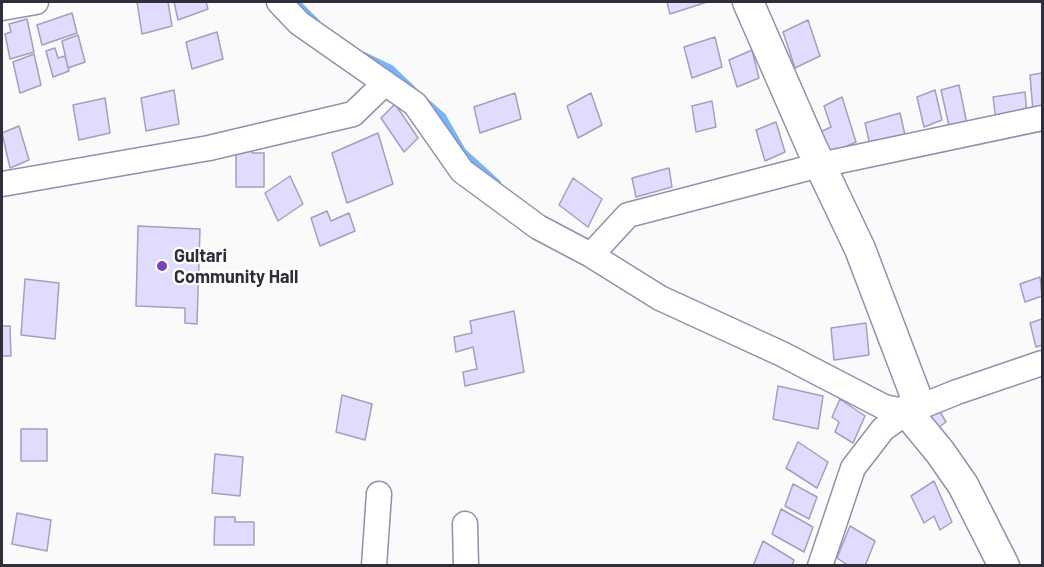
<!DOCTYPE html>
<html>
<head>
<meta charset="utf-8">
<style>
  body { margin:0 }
  #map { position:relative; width:1044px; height:567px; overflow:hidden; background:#fafafa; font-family:Barlow,sans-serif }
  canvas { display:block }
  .frame { position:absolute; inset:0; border:3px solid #2f2e3a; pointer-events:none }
</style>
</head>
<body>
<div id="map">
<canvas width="1044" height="567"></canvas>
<div class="frame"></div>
</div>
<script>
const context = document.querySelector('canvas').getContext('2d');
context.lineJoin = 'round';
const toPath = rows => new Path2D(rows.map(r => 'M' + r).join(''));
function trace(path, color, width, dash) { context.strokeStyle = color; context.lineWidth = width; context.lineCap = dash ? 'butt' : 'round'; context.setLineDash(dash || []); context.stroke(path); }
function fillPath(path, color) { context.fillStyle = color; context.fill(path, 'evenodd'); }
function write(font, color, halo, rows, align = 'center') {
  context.font = font + ' Barlow,sans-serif'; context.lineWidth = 4.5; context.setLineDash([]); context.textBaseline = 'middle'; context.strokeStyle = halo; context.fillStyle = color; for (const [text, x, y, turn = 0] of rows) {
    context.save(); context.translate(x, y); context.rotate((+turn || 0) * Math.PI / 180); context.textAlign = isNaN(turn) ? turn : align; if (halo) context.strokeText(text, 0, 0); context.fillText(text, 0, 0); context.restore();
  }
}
trace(toPath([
  [297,2,317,22],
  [364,55,391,68,414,90],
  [426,101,443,116,463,151,498,183]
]), '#76b5f9', 6);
const building = toPath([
  [137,2,168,2,172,26,142,34,137,2],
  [174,2,206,2,208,9,178,20,174,2],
  [667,2,707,2,670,14,667,2],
  [72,13,77,33,42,45,37,25,72,13],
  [27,19,34,52,10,59,5,34,11,32,9,24,27,19],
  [808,20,820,56,795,68,783,32,808,20],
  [217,32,223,59,192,69,186,42,217,32],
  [78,35,85,62,68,68,62,41,78,35],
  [715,37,722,67,692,78,684,47,715,37],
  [55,48,58,58,65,56,69,71,53,77,46,51,55,48],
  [752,50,759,78,737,87,729,60,752,50],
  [34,54,41,85,20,93,13,62,34,54],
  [1042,73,1042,110,1033,111,1030,75,1042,73],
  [959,85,967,124,950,130,941,90,959,85],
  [174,90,179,124,146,131,141,98,174,90],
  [935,90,942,120,924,127,917,97,935,90],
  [1025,92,1027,115,996,120,993,97,1025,92],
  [515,93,521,119,480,133,474,107,515,93],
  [591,93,602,125,578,138,567,106,591,93],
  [842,97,856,142,825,156,818,133,831,127,824,106,842,97],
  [105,98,110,133,79,140,73,105,105,98],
  [712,101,716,127,696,132,692,106,712,101],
  [395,104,418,138,404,152,381,118,395,104],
  [900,113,905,135,870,145,865,123,900,113],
  [776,122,785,152,765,161,756,130,776,122],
  [19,126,29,160,10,168,2,133,19,126],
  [378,133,393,184,347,203,332,153,378,133],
  [236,145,252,145,252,153,264,153,264,187,236,187,236,145],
  [669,168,672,187,636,197,632,178,669,168],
  [290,176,303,204,278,221,265,193,290,176],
  [573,178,602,199,588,227,559,205,573,178],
  [327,211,331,221,349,213,355,231,320,246,311,218,327,211],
  [138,226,200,229,197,324,185,323,185,308,136,306,138,226],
  [1040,277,1042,296,1025,302,1020,284,1040,277],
  [25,279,59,283,55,339,21,335,25,279],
  [514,311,524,372,465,386,463,372,477,369,473,347,456,352,454,337,472,333,470,321,514,311],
  [1042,319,1042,345,1036,347,1030,323,1042,319],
  [866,323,869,355,834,360,831,328,866,323],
  [2,326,10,326,11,356,2,356,2,326],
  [778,386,823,396,818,429,773,419,778,386],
  [342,395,372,404,365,440,336,432,342,395],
  [840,399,865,416,853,443,835,432,839,422,832,417,840,399],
  [936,405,946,422,935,430,926,413,936,405],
  [21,429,47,429,47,461,21,461,21,429],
  [798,442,828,462,817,488,786,468,798,442],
  [215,454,243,457,240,496,212,493,215,454],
  [934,481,952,522,940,530,934,516,924,523,911,496,934,481],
  [793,484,817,497,809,519,785,506,793,484],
  [781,509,813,527,804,552,772,534,781,509],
  [17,513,51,520,47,551,12,544,17,513],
  [215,517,235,517,235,522,254,522,254,545,214,545,215,517],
  [850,526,875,541,865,566,849,566,837,558,850,526],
  [763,541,794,560,792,566,753,566,763,541]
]);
fillPath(building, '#e0dcfe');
trace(building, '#a39fbe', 1.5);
const minor = toPath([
  [279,2,299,23,415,104,462,171,538,227,591,255,660,298,782,354,884,407,907,412],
  [2,8,36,2],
  [2,184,209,148,353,114,385,83],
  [591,255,628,215,820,165,1042,118],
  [465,524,466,566],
  [374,566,379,494],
  [820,566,853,468,883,429,907,412,957,392,1042,363]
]);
const tertiary = toPath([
  [748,2,812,148,860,249,917,399,907,412,940,452,963,485,1004,566]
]);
trace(minor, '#938fad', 27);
trace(tertiary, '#938fad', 33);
trace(minor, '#fff', 24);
trace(tertiary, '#fff', 30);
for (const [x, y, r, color] of [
  [162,266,6,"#7844bb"]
]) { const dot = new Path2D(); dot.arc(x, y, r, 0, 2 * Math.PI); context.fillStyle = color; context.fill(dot); trace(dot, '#fff', 2); }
write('bold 18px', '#2f2e3a', '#fff', [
  ["Gultari",174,256],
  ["Community Hall",174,277]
], 'left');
</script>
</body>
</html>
